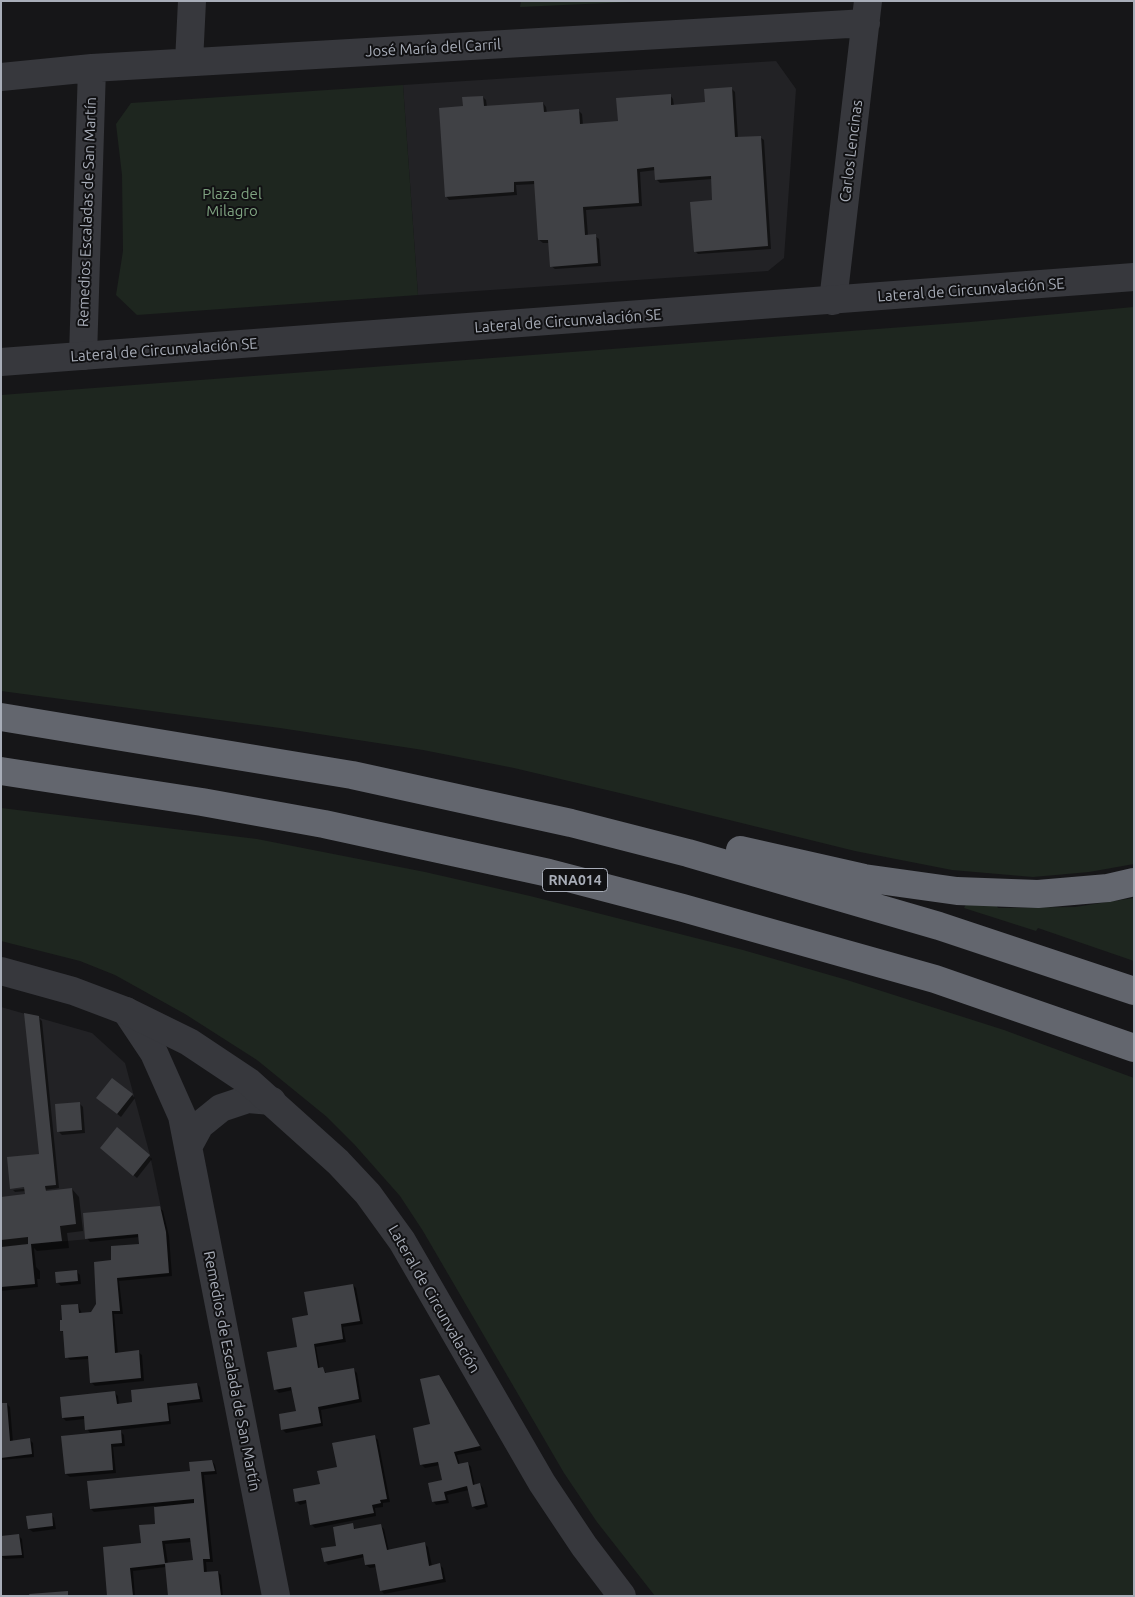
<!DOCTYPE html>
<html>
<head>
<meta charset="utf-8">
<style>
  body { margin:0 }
  #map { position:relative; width:1135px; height:1597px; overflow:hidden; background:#161618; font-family:Ubuntu,sans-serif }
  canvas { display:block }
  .frame { position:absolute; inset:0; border:2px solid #a8adb8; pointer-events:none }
</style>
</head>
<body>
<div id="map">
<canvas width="1135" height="1597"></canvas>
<div class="frame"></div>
</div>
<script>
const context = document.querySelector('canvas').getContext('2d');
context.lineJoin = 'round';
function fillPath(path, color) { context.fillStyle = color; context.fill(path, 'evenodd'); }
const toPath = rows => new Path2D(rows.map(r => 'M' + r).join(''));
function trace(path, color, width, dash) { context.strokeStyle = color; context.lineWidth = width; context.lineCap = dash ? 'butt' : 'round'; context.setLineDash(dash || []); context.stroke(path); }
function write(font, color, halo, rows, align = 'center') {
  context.font = font + ' Ubuntu,sans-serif'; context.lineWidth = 4; context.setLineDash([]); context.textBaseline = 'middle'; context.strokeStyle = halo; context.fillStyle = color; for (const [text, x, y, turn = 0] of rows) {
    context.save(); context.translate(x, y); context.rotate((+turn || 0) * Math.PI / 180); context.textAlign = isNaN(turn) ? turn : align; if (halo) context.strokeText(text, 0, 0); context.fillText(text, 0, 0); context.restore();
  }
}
fillPath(toPath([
  [776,61,796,89,784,258,768,271,418,295,403,85],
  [1,1007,92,1033,125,1063,150,1155,166,1232,1,1247]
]), '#222225');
fillPath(toPath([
  [521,1,652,1,520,7],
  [403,85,418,295,137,315,116,295,123,251,122,175,116,124,131,103],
  [1134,307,1134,864,1089,872,1033,877,952,870,855,851,628,795,514,768,423,750,280,728,1,691,1,395,970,322],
  [1,808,257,839,425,872,530,896,743,950,847,980,1004,1030,1134,1078,1134,1596,655,1596,597,1522,564,1473,423,1231,400,1196,354,1144,327,1117,257,1060,185,1014,115,975,80,961,1,941],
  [1134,898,1134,961,1038,928,1036,931,964,908,966,904,997,906,998,908,1075,907]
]), '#1e261f');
fillPath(toPath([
  [731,88,735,92,738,138,760,137,764,140,771,249,698,254,695,251,714,201,712,179,660,183,656,179,656,170,640,172,642,206,586,210,588,236,595,236,599,239,601,266,555,269,551,266,550,243,543,243,539,240,536,184,516,185,517,195,449,200,446,196,465,107,483,97,486,100,487,107,543,103,546,107,547,113,579,111,582,114,583,125,619,122,670,95,673,99,674,106,707,104],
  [39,1018,42,1021,59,1188,44,1190,44,1192,72,1189,79,1197,83,1231,67,1233,69,1248,37,1251,34,1248,36,1267,40,1271,40,1279,37,1279,38,1287,1,1291,1,1198,27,1195,26,1191,15,1192,13,1190,31,1188,30,1185,11,1188,41,1155],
  [132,1095,135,1098,121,1117,101,1101],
  [80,1104,83,1107,85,1133,62,1135,59,1132],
  [105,1151,149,1156,152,1159,137,1178],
  [160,1208,163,1211,169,1236,172,1276,119,1281,123,1314,114,1314,118,1354,138,1352,142,1355,144,1381,95,1386,91,1382,89,1359,70,1360,67,1357,64,1333,61,1330,64,1321,78,1305,82,1314,91,1313,97,1304,113,1261,140,1245,140,1237,90,1242,87,1238],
  [76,1271,80,1275,81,1284,61,1286,57,1282],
  [353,1285,356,1288,363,1324,343,1327,346,1342,316,1347,320,1369,323,1369,327,1374,354,1370,357,1373,362,1402,321,1410,323,1426,286,1433,282,1429,298,1412,293,1390,279,1393,275,1389,299,1348,309,1316],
  [442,1380,482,1450,457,1455,460,1465,468,1463,471,1467,475,1486,480,1484,483,1488,488,1507,477,1510,473,1507,469,1490,447,1495,449,1503,436,1505,433,1501,443,1481,440,1465,425,1468,421,1464],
  [197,1384,200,1387,203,1402,169,1406,171,1424,119,1430,124,1435,125,1446,113,1447,116,1473,70,1477,66,1474,91,1434,87,1429,85,1419,66,1421,63,1418,115,1393,118,1396,119,1405,133,1403],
  [7,1404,10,1407,13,1442,30,1440,33,1443,34,1457,1,1460,1,1405],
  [374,1436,378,1440,390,1502,383,1503,383,1507,375,1508,376,1516,315,1528,311,1524,307,1503,300,1505,296,1501,321,1485],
  [212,1461,215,1465,217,1474,204,1475,213,1562,206,1562,207,1573,218,1572,221,1575,223,1596,169,1596,166,1567,133,1571,135,1596,109,1596,157,1525,155,1506,94,1512,91,1509,191,1472],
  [192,1542,194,1562,168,1564,165,1544],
  [51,1514,54,1518,56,1529,33,1532,29,1529],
  [352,1525,356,1530,381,1526,384,1529,389,1551,425,1544,428,1547,432,1566,440,1565,443,1568,446,1582,384,1594,381,1590,377,1567,370,1568,366,1565,365,1557,328,1565,325,1561],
  [19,1536,22,1539,24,1558,5,1559,1,1556,1,1538]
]), '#0007');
fillPath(toPath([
  [732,87,735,137,761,136,768,246,694,252,690,202,712,200,711,176,655,180,654,167,637,169,639,203,583,207,585,235,596,234,598,263,550,267,548,240,538,240,534,181,514,182,514,192,445,197,439,108,463,106,462,97,483,96,484,106,543,102,544,112,579,109,580,124,618,121,616,98,671,94,671,105,705,102,704,89],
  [24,1013,39,1016,56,1185,45,1186,46,1191,72,1188,76,1224,60,1226,62,1241,31,1244,35,1284,1,1287,1,1247,28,1244,28,1237,1,1240,1,1197,25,1194,24,1187,10,1189,7,1157,39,1154],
  [112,1078,133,1094,117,1114,96,1098],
  [80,1102,82,1130,57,1132,55,1104],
  [117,1127,150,1155,133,1176,100,1148],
  [160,1206,166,1232,169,1273,117,1278,120,1311,112,1311,115,1353,139,1350,141,1378,90,1383,88,1356,65,1358,63,1331,60,1331,60,1320,62,1320,61,1305,78,1304,79,1313,91,1312,96,1304,94,1262,111,1260,111,1246,139,1244,138,1234,85,1239,83,1213],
  [77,1270,78,1281,56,1283,55,1272],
  [353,1284,360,1321,341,1324,343,1339,314,1344,318,1368,323,1367,325,1373,354,1368,359,1399,318,1407,321,1423,281,1430,279,1414,296,1411,291,1387,274,1390,267,1352,297,1347,292,1318,308,1315,304,1292],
  [439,1375,480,1446,454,1452,458,1464,468,1462,473,1485,480,1483,485,1504,472,1507,467,1486,444,1492,446,1500,432,1502,428,1483,442,1480,438,1462,420,1465,413,1428,430,1424,420,1379],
  [197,1383,200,1399,167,1403,169,1421,85,1430,84,1416,62,1418,60,1397,115,1391,117,1404,132,1402,131,1390],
  [1,1403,7,1403,10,1441,30,1438,32,1454,1,1458],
  [121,1430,122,1443,111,1444,113,1470,65,1474,61,1436],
  [375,1435,387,1499,380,1500,381,1503,372,1505,374,1513,310,1525,306,1500,295,1502,293,1489,320,1484,317,1471,337,1467,332,1443],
  [212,1460,215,1471,201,1472,210,1559,203,1559,204,1572,218,1571,221,1596,168,1596,165,1564,130,1568,133,1596,107,1596,103,1547,141,1543,139,1525,155,1524,154,1507,194,1503,194,1499,90,1509,87,1481,190,1471,189,1462],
  [190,1538,193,1560,165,1563,162,1541],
  [52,1513,53,1526,28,1529,26,1516],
  [353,1523,354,1529,381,1524,387,1550,425,1542,429,1566,440,1563,443,1579,380,1591,375,1564,365,1565,363,1554,324,1562,321,1548,336,1546,333,1527],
  [19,1534,22,1555,1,1556,1,1536],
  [68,1591,68,1596,30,1596,29,1594]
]), '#404145');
trace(toPath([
  [189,62,192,1],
  [1,77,92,68,866,23],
  [833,301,868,1],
  [83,356,92,68],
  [126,1011,154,1053,182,1116,276,1596],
  [188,1147,200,1125,221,1108,248,1099,272,1101]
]), '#37383d', 28);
trace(toPath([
  [1,362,1134,277],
  [1,971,73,991,126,1011,189,1042,249,1082,338,1162,368,1194,402,1241,542,1483,584,1546,622,1596]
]), '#37383d', 28);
trace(toPath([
  [1,717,352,775,571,823,688,853,939,926,1134,991],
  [1,771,202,802,324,824,549,873,683,908,935,979,1134,1048],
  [740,850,864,878,957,891,1038,894,1108,888,1134,882]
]), '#63666e', 28);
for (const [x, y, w] of [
  [575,880,65]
]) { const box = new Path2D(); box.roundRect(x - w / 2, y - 11.5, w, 23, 4); context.fillStyle = '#111113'; context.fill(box); trace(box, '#a8adb8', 1); }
write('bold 14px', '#a8adb8', null, [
  ["RNA014",575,880]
]);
write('15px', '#a8adb8', '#111113', [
  ["José María del Carril",433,48,-3],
  ["Carlos Lencinas",851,151,-83],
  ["Remedios Escaladas de San Martín",87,212,-88],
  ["Lateral de Circunvalación SE",971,290,-4],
  ["Lateral de Circunvalación SE",568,321,-4],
  ["Lateral de Circunvalación SE",164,350,-4],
  ["Lateral de Circunvalación",434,1299,60],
  ["Remedios de Escalada de San Martín",232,1371,79]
]);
write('15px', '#7fa381', '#111113', [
  ["Plaza del",232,194],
  ["Milagro",232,211]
]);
</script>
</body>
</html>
